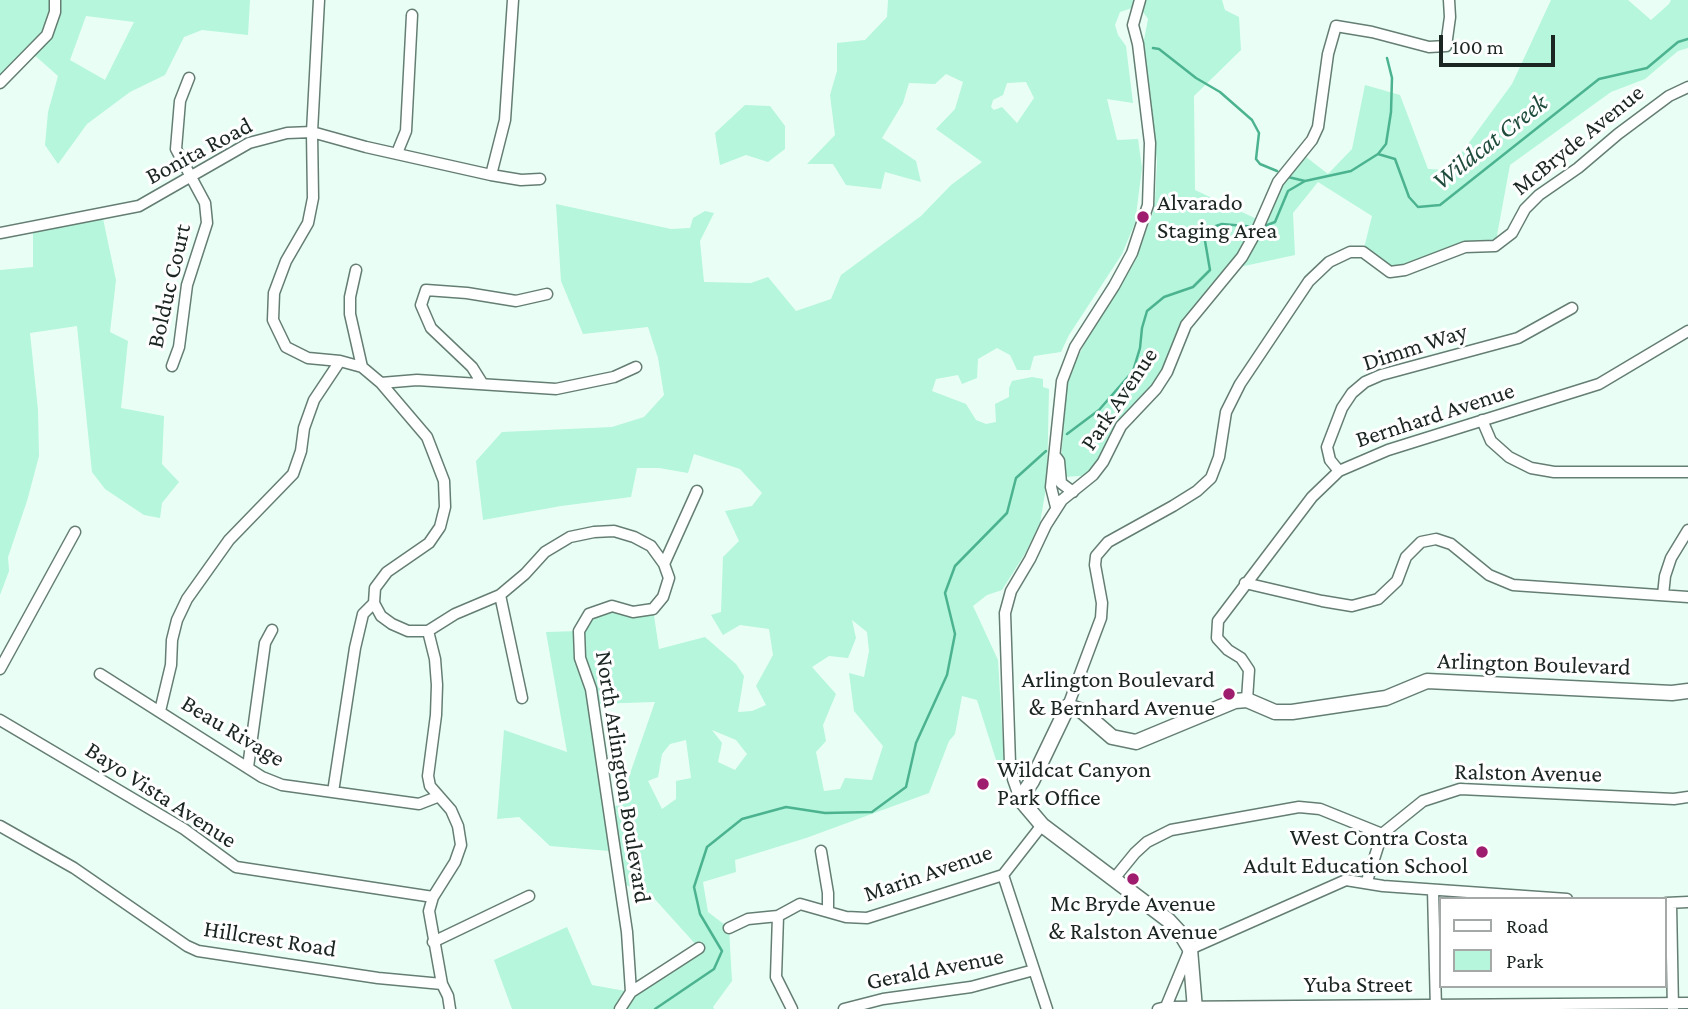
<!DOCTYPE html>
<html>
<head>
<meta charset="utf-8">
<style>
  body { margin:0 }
  #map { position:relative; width:1688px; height:1009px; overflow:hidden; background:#e9fff5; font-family:"Crimson Pro",serif }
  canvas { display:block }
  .legend { position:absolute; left:1439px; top:897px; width:228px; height:91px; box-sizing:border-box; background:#fff; border:2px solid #a4a8a6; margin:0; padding:9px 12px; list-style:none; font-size:21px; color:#1b2521 }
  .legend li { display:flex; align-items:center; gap:14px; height:35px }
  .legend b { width:35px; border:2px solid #a4a8a6 }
  .scale { position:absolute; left:1439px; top:35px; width:116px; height:32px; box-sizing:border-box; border:4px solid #1b2521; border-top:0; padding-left:9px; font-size:21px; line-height:24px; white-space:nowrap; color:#1b2521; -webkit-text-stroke:5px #fff; paint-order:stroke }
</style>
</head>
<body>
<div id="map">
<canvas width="1688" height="1009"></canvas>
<ul class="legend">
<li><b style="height:9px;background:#fff"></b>Road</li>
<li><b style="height:19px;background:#b5f6dc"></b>Park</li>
</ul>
<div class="scale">100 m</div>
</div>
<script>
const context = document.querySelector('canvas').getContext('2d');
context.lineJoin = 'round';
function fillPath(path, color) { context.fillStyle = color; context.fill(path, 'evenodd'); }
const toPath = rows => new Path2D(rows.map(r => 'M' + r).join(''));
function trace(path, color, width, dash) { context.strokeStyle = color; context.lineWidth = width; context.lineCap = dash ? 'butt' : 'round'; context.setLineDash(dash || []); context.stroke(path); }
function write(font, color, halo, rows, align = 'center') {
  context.font = font + ' "Crimson Pro",serif'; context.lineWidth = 6; context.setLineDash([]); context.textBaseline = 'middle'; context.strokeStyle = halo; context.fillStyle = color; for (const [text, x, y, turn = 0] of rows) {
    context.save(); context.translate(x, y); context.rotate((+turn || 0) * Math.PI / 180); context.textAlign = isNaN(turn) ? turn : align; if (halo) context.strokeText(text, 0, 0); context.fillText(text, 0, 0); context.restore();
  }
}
fillPath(toPath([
  [0,0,250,0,248,35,202,30,184,37,165,75,130,92,87,124,58,164,45,145,48,112,58,76,31,52,0,83],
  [86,16,134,22,105,80,70,60],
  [888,0,1222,0,1225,10,1239,17,1241,50,1194,96,1195,190,1261,221,1301,153,1328,174,1352,149,1365,85,1400,95,1428,169,1449,170,1512,84,1551,0,1628,0,1651,20,1669,4,1671,0,1688,0,1688,48,1678,51,1645,79,1611,92,1510,165,1495,246,1465,247,1390,272,1363,252,1372,216,1318,182,1293,213,1295,255,1235,268,1189,327,1170,373,1124,428,1095,475,1064,477,1061,461,1066,392,1070,374,1091,330,1135,261,1153,212,1155,199,1157,162,1143,45,1148,19,1141,9,1132,8,1120,12,1115,25,1118,35,1126,46,1133,103,1107,99,1117,140,1138,139,1142,168,1135,223,1122,254,1069,335,1061,352,1034,356,1030,370,1017,370,1010,355,997,348,978,359,977,378,962,384,958,375,936,379,932,391,966,404,976,420,986,424,996,422,995,404,1009,397,1009,388,1012,381,1032,377,1043,379,1043,387,1049,389,1047,482,1040,523,1026,552,1002,590,987,595,973,606,998,660,1004,761,997,763,977,700,962,696,955,734,949,741,929,793,806,838,735,860,736,872,703,882,708,912,729,928,732,981,713,1007,714,1009,512,1009,494,960,567,927,592,985,631,992,698,947,652,896,619,882,609,851,550,846,519,817,497,819,504,730,567,752,546,632,579,631,589,614,612,606,653,609,659,649,705,637,736,664,744,676,738,712,752,711,766,705,756,686,773,655,769,629,740,625,723,635,711,615,721,612,723,557,739,541,725,511,752,506,762,493,740,469,694,454,688,473,659,468,637,468,631,497,561,506,483,520,476,461,502,432,612,427,644,417,664,395,658,358,648,327,583,334,561,281,556,204,671,229,690,228,693,218,705,211,714,213,700,241,704,282,751,283,768,277,796,311,831,299,841,275,921,216,951,185,982,162,936,129,955,109,963,82,946,74,935,84,909,83,903,103,882,138,916,161,921,182,885,172,881,189,846,185,833,164,807,164,835,135,830,95,837,71,837,43,865,40,887,17],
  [1026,82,1034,98,1017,123,1002,107,994,110,991,107,993,100,1003,95,1007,83],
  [852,620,867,632,869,651,864,677,849,673,854,711,883,746,872,780,845,778,840,789,824,791,816,752,826,741,823,725,836,694,812,667,829,656,848,658,856,638],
  [655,702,619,805,608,808,593,704],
  [712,730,736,740,747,754,735,770,718,762,722,743],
  [686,740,691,778,676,781,676,799,662,809,648,781,658,777,662,754,670,744],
  [745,105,770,106,785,126,785,149,768,162,746,155,720,165,715,133],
  [102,214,116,280,110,332,128,341,121,408,164,416,162,464,179,482,162,503,160,518,144,515,105,489,92,472,77,326,30,333,38,410,39,456,27,501,8,557,9,571,0,595,0,270,33,267,33,227]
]), '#b5f6dc');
trace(toPath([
  [1153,48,1159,49,1196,78,1220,92,1252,120,1259,133,1256,159,1260,164,1277,171],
  [1378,154,1386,144,1391,112,1392,78,1387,58],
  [1288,177,1305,181],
  [1262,227,1275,222,1288,191,1305,181,1351,171,1378,154,1395,159,1409,197,1418,207,1440,205,1599,79,1647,68,1678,42,1688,39],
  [1067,434,1099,410,1133,371,1140,348,1142,328,1147,311,1164,297,1193,287,1210,270,1204,235,1210,228,1222,224,1256,227],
  [655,1009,714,969,722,951,700,914,694,887,707,847,742,819,786,807,825,813,872,812,906,787,916,743,947,675,955,634,945,593,955,566,1007,513,1016,478,1046,451]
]), '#4cb390', 2.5);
const minor = toPath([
  [319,0,312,132,313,198,308,223,286,261,274,293,273,320,286,347,308,358,340,361,362,367,381,383,427,437,444,481,445,507,440,527,429,543,387,572,375,588,374,603,381,616,392,624,408,631,428,631,455,614,500,595,525,574,545,552,570,537,594,532,614,531,634,537,651,546,664,564,669,578,663,597,653,609,633,612,612,606,589,614,579,631,580,658,591,689,627,932,631,992],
  [0,83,47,35,55,12,55,0],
  [397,153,406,131,412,15],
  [491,175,505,120,513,0],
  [0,233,139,206,249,143,287,133,312,132,366,147,491,175,521,180,540,179],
  [356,270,350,297,350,314,362,367],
  [172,366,179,347,187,285,207,223,205,203,176,149,180,101,189,78],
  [381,383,417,380,556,389,614,377,636,367],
  [482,383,472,367,431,328,421,305,426,290,467,293,516,301,547,294],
  [1482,420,1491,441,1509,457,1531,468,1554,472,1688,472],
  [1056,457,1059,461,1061,483,1073,492],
  [1339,471,1330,460,1327,447,1342,408,1352,393,1365,382,1381,375,1518,338,1572,308],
  [1056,507,1051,487,1062,381,1075,347,1114,286,1132,253,1148,205,1150,143,1138,44,1133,25,1140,0],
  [664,564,697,491],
  [1245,583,1322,601,1352,606,1378,599,1397,581,1406,557,1421,542,1436,539,1451,544,1489,575,1513,585,1688,597],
  [500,595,522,698],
  [1663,595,1665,576,1671,558,1688,530],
  [428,631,435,659,437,685,436,715,428,776,430,786,451,810,458,826,461,845,455,862,433,897,429,911,442,984,448,996,450,1009],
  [0,669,75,532],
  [100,674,262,777,282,785,419,804,437,797],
  [1247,700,1249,670,1241,658,1228,650,1217,638,1218,621,1312,497,1339,471,1388,450,1599,384,1688,331],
  [1068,706,1101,618,1102,603,1095,565,1096,556,1108,542,1173,506,1197,491,1211,478,1219,457,1226,412,1240,384,1309,281,1329,262,1350,252,1363,252,1390,272,1405,270,1465,247,1495,246,1512,233,1525,209,1539,195,1578,168,1618,134,1669,96,1688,87],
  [160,711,171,665,172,640,177,620,187,599,229,540,293,474,301,451,304,428,314,400,340,361],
  [0,720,184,829,236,867,433,897],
  [248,767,265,643,272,630],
  [333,792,355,648,363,614,374,603],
  [1020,799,1013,779,1010,764,1005,613,1011,591,1030,559,1046,525,1062,500,1093,475,1103,462,1121,426,1156,389,1167,372,1186,325,1242,257,1257,230,1278,182,1312,140,1318,127,1328,54,1336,26,1372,32,1429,47,1446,46,1450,17,1449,0],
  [0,826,74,868,187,946,198,951,378,978,442,984],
  [821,851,828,893,828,912],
  [1003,875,1047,1009],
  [1113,880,1135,853,1147,842,1171,830,1299,807,1320,809,1382,834,1423,801,1460,789,1674,799,1688,797],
  [1367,881,1382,834],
  [1433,890,1436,1009],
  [1666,903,1688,902],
  [1671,903,1673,1009],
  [778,916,776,977,792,1009],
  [729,928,748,919,778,916,800,904,846,917,867,918,1003,875,1042,825],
  [433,942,529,896],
  [620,1009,631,992,699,948],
  [844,1009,883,999,971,987,1034,970],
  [1158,1009,1166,1007,1688,1003],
  [1165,1009,1190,949,1346,880,1383,886,1567,899]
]);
const major = toPath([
  [1195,1009,1190,949,1181,934,1168,920,1042,825,1020,799,1032,781,1068,706,1082,711,1112,737,1136,742,1235,701,1247,700,1275,712,1292,712,1386,698,1427,681,1672,693,1688,691]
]);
trace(minor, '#657e73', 13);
trace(major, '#657e73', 17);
trace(minor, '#fff', 10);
trace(major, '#fff', 14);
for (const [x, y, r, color] of [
  [1143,217,7,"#9e1d6f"],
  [1229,694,7,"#9e1d6f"],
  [983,784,7,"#9e1d6f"],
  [1482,852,7,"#9e1d6f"],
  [1133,879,7,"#9e1d6f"]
]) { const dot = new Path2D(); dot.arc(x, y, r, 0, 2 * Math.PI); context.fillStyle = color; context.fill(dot); trace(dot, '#fff', 2.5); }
write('24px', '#1b2521', '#fff', [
  ["McBryde Avenue",1578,140,-39],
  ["Bonita Road",199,151,-28],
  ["Bolduc Court",169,286,-77],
  ["Dimm Way",1415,347,-18],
  ["Park Avenue",1119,399,-56],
  ["Bernhard Avenue",1435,415,-18],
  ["Arlington Boulevard",1534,664,2],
  ["Beau Rivage",233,731,31],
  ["Ralston Avenue",1528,773,1],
  ["North Arlington Boulevard",623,777,81],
  ["Bayo Vista Avenue",161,795,33],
  ["Marin Avenue",928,873,-19],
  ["Hillcrest Road",270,939,9],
  ["Gerald Avenue",935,969,-11],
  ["Yuba Street",1358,985]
]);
write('24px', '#1b2521', '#fff', [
  ["Alvarado",1157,203],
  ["Staging Area",1157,231],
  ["Arlington Boulevard",1215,680,"right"],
  ["& Bernhard Avenue",1215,708,"right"],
  ["Wildcat Canyon",997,770],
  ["Park Office",997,798],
  ["West Contra Costa",1468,838,"right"],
  ["Adult Education School",1468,866,"right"],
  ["Mc Bryde Avenue",1133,904,"center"],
  ["& Ralston Avenue",1133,932,"center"]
], 'left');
write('italic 26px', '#204c3c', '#fff', [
  ["Wildcat Creek",1490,142,-38]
]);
</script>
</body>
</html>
